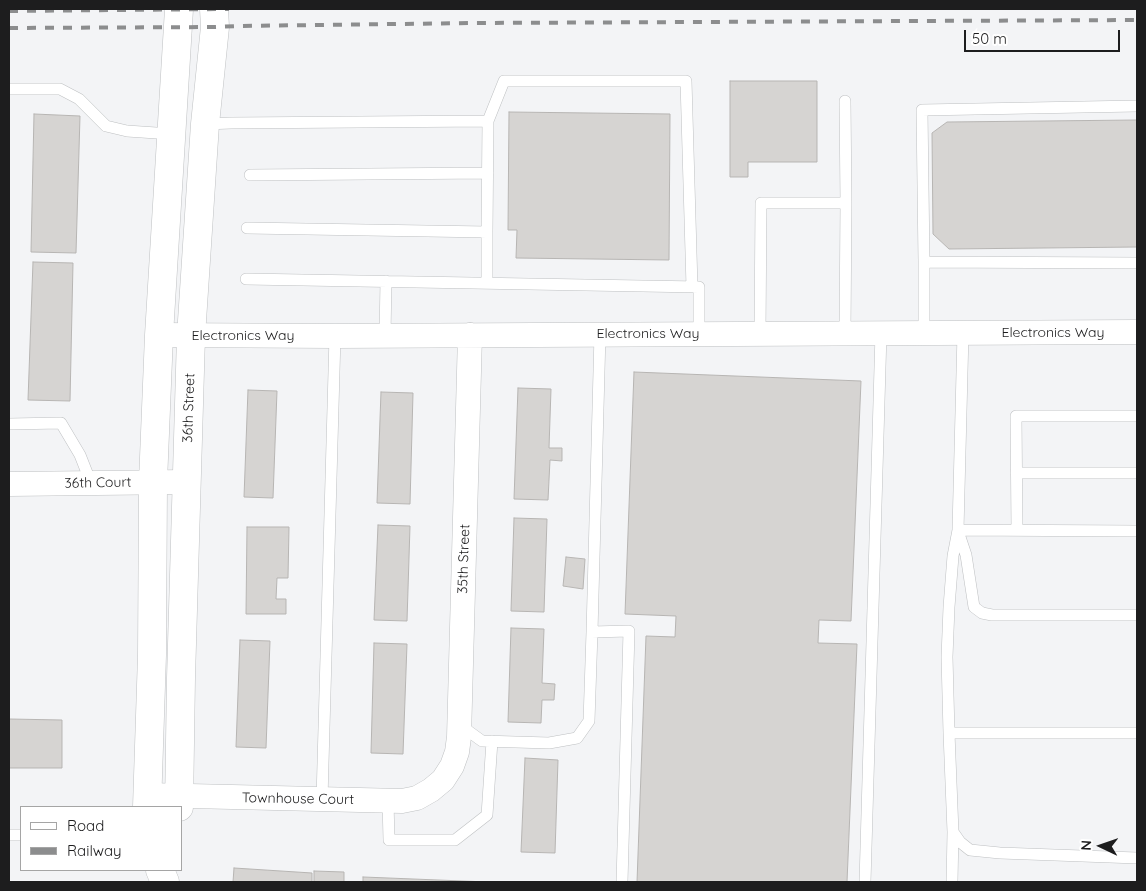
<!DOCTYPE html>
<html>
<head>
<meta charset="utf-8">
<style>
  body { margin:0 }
  #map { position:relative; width:1146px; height:891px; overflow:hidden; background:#f3f4f6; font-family:Quicksand,sans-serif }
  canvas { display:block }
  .frame { position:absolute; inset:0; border:10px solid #1d1d1e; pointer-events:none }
  .legend { position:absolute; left:20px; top:806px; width:162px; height:65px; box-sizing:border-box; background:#fff; border:1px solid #a5a5a5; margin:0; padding:6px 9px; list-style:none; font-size:15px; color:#1d1d1e }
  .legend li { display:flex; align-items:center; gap:10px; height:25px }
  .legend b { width:25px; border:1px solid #a5a5a5 }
  .north { position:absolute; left:1076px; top:821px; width:50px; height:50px; -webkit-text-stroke:4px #fff; paint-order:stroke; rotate:273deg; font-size:14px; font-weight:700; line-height:20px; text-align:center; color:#1d1d1e }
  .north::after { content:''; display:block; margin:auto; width:18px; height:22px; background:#1d1d1e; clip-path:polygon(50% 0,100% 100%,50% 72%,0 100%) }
  .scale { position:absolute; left:964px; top:30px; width:156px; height:22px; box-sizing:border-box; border:2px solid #1d1d1e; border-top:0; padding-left:6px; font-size:15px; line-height:18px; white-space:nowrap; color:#1d1d1e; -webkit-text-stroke:4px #fff; paint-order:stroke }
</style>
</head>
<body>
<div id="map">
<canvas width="1146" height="891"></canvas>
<div class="frame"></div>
<ul class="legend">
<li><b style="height:6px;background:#fff"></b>Road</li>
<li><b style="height:6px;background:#8c8d8e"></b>Railway</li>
</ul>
<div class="north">N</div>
<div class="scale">50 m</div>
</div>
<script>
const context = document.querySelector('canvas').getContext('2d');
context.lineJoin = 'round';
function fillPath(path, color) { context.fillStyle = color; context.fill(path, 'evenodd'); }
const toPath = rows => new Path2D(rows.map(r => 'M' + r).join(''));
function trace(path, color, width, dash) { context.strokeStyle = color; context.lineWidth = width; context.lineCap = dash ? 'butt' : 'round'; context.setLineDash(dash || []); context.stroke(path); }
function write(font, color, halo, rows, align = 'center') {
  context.font = font + ' Quicksand,sans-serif'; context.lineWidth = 5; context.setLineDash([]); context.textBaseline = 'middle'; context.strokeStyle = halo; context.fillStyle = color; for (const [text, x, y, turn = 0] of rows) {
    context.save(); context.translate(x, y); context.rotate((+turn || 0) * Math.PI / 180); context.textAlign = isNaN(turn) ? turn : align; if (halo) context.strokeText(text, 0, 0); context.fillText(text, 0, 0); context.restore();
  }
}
const building = toPath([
  [730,81,817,81,817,162,748,162,748,177,730,177,730,81],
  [509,112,670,114,669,260,516,258,517,230,508,230,509,112],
  [34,114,80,116,76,253,31,252,34,114],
  [1137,120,1137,247,949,249,933,234,932,133,947,122,1137,120],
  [33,262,73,263,70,401,28,400,33,262],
  [634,372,861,381,851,621,819,620,818,643,857,644,847,882,637,882,646,636,675,637,676,616,625,614,634,372],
  [518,388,551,389,549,448,562,448,562,461,550,460,548,500,514,499,518,388],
  [248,390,277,391,273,498,244,497,248,390],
  [381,392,413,393,410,504,377,503,381,392],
  [514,518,547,519,544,612,511,611,514,518],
  [378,525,410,526,407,621,374,620,378,525],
  [247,527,289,527,288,578,277,578,276,599,286,599,286,614,246,614,247,527],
  [566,557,585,559,583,589,563,586,566,557],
  [511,628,544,629,542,683,555,684,554,700,542,700,541,723,508,722,511,628],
  [240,640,270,641,266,748,236,747,240,640],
  [374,643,407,644,403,754,371,753,374,643],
  [9,719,62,720,62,768,9,768,9,719],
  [525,758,558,760,555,853,521,852,525,758],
  [234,868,312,873,312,882,233,882,234,868],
  [314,871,344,872,344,882,314,882,314,871],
  [363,877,488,882,363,882,363,877]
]);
fillPath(building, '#d6d4d2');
trace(building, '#b7b5b3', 1);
const service = toPath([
  [9,89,60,89,79,99,106,126,127,131,171,134],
  [845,101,846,203],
  [488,121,504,81,686,81,692,287],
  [205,124,231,123,488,121,487,232],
  [250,175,488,173],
  [247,228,487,232,487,283],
  [924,262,922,110,1137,106],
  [246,279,699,287,699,334],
  [924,333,924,262,1137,263],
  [963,333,958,530,1137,531],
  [600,334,592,632,629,631,622,882],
  [760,334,761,203,846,203,845,333],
  [385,335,386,281],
  [9,424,61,423,80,455,91,483],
  [1016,473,1137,473],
  [958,530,953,556,949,607,947,657,949,733,953,832,960,842,970,850,1000,853,1137,858],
  [1017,530,1016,416,1137,416],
  [958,531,966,555,974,607,982,613,992,615,1137,615],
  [460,725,482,741,549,743,577,738,589,721,592,632],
  [949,733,1137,733],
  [322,799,335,336],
  [388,801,389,840,455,840,487,815,492,741],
  [9,835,21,835],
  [865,882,881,333],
  [952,882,953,832]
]);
const minor = toPath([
  [159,335,335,336,1137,332],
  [9,484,186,482],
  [147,795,402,801,417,798,431,790,443,780,452,766,457,752,459,737,470,335]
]);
const tertiary = toPath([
  [147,807,152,655,153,482,159,335,179,9],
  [179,807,181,678,191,336,205,124,215,27,214,9],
  [160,870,165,882]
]);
trace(service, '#bec0c2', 12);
trace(minor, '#bec0c2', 25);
trace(tertiary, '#bec0c2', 29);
trace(service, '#fff', 11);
trace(minor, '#fff', 24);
trace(tertiary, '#fff', 28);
trace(toPath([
  [9,11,229,9],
  [9,28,215,27,237,26,476,23,1137,20]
]), '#8c8d8e', 4, [9, 9]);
write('14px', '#1d1d1e', '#fff', [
  ["Electronics Way",1053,333],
  ["Electronics Way",648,334],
  ["Electronics Way",243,336],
  ["36th Street",189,408,-88],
  ["36th Court",98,483,-1],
  ["35th Street",464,559,-88],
  ["Townhouse Court",298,799,1]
]);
</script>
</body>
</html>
